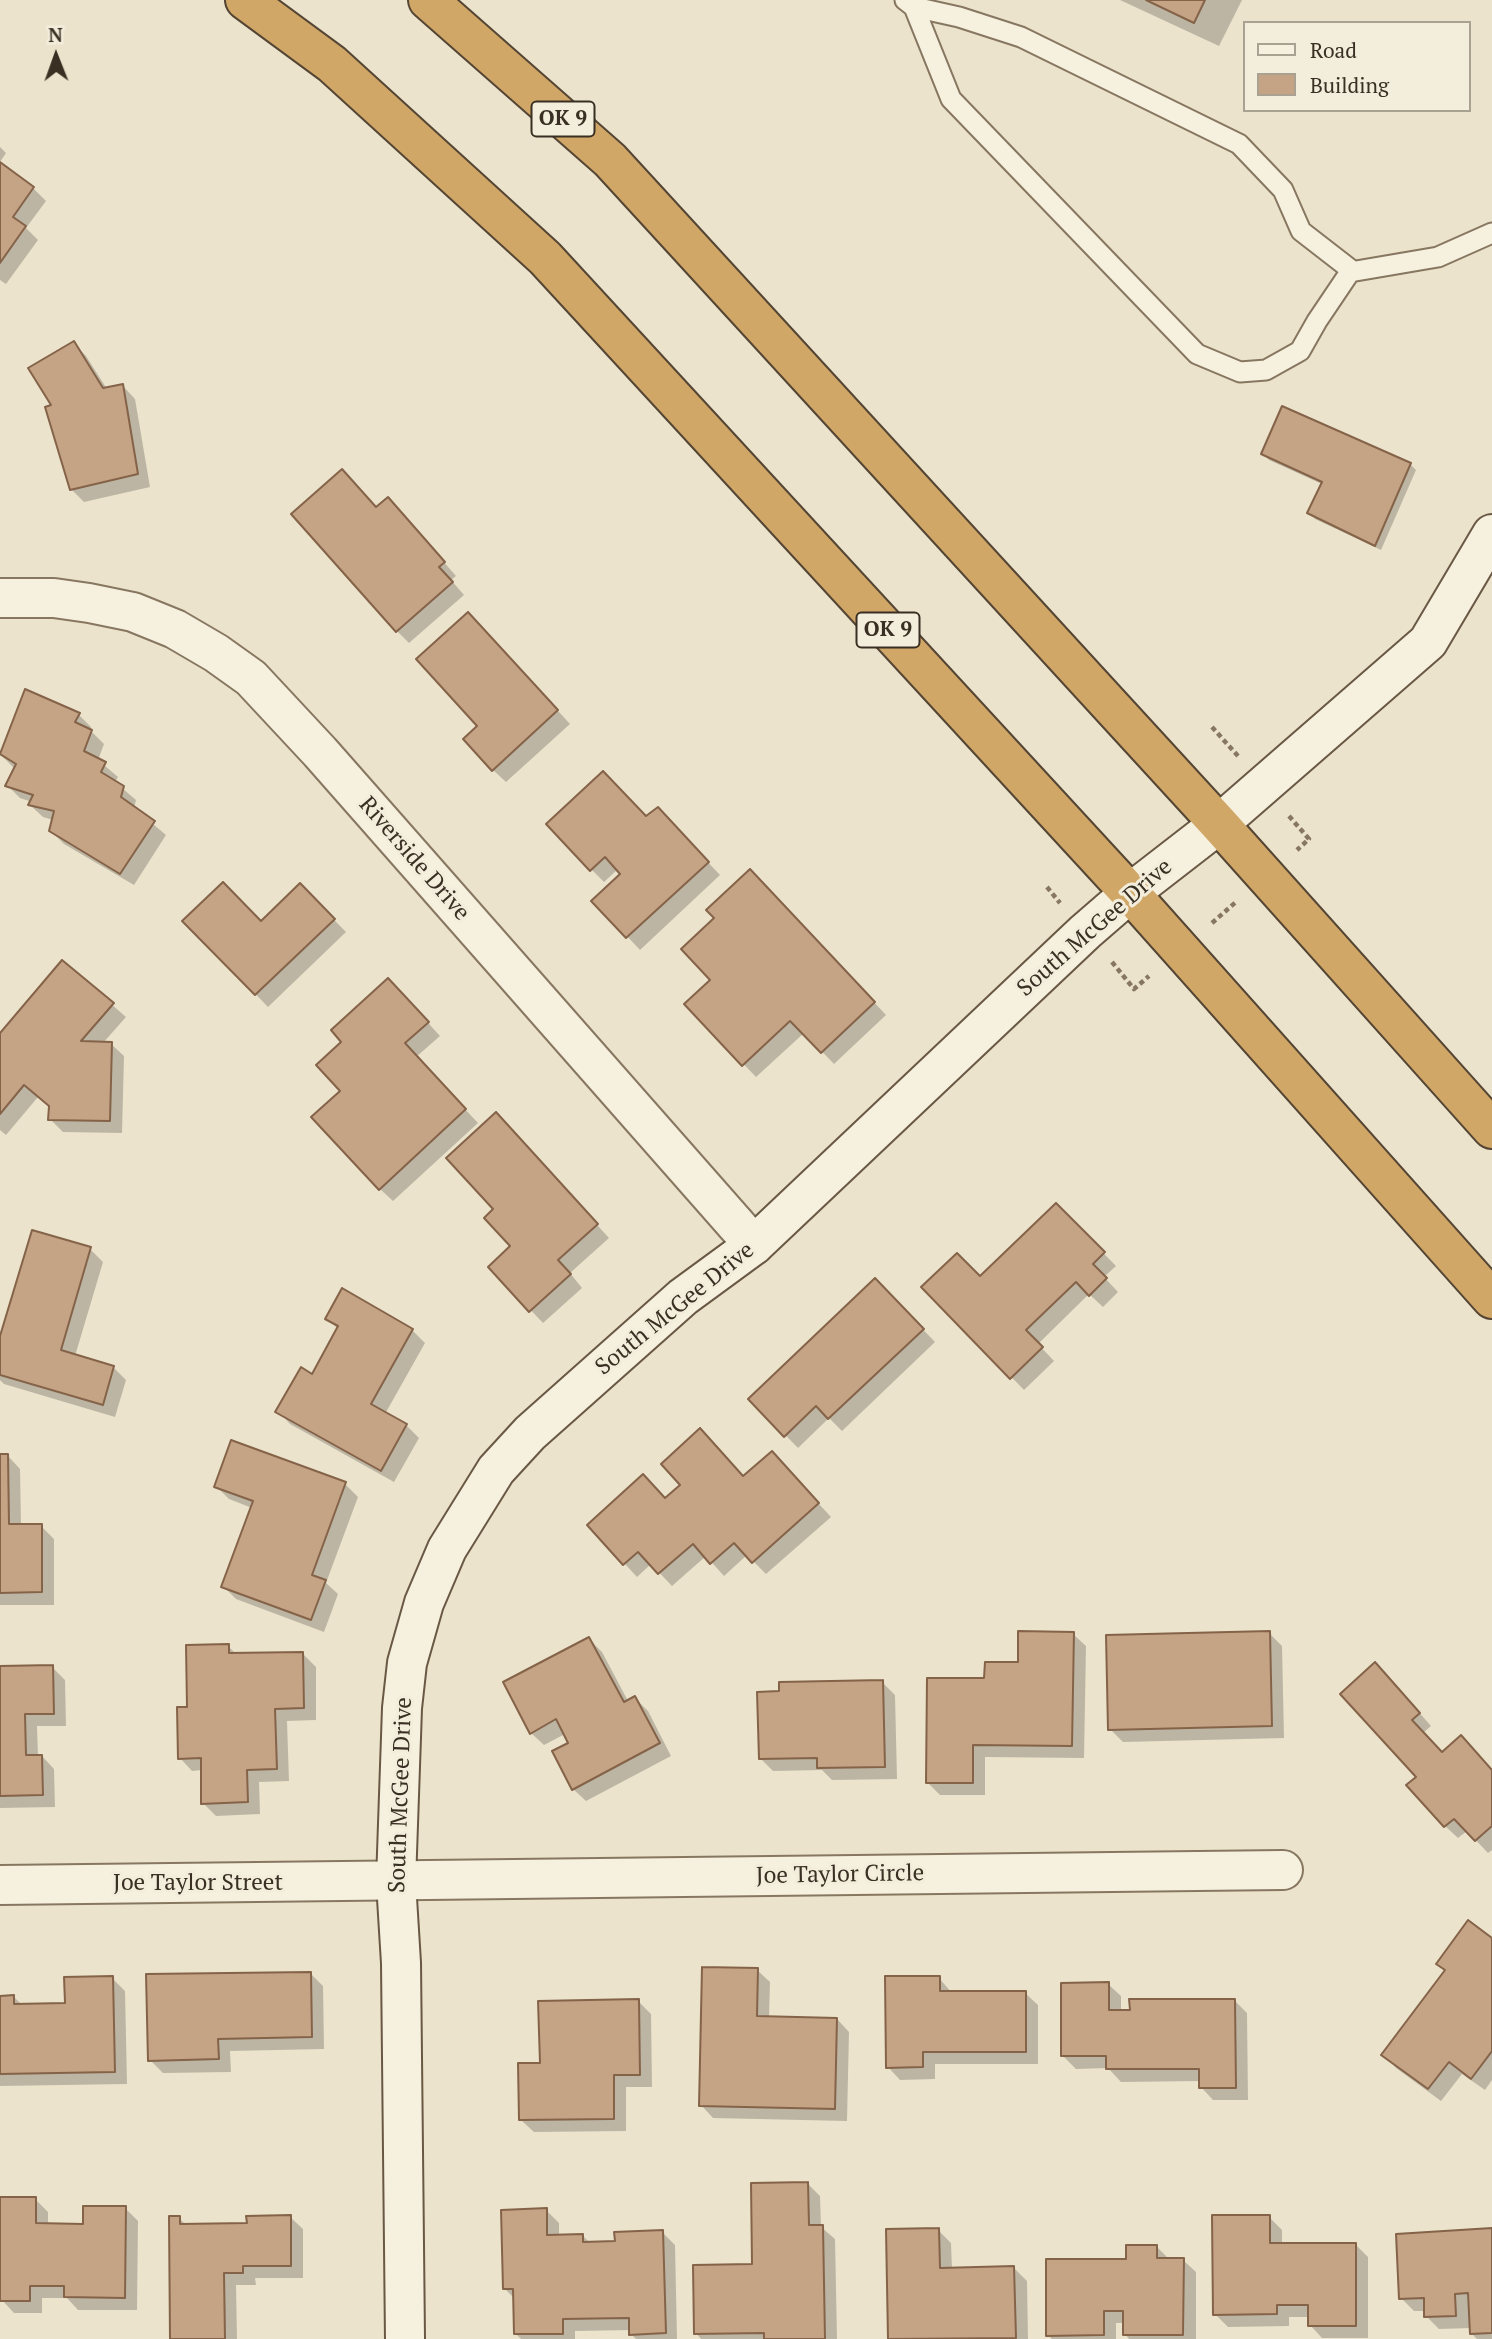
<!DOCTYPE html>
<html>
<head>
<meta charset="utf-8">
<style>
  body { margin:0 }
  #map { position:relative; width:1492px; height:2339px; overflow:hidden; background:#ebe3cc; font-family:"PT Serif",serif }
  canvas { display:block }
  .legend { position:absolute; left:1243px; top:21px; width:228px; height:91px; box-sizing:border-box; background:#f3eddb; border:2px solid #a9a191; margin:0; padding:9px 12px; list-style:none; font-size:21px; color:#392f23 }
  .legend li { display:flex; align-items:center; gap:14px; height:35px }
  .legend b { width:35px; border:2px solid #a9a191 }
  .north { position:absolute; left:21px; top:21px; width:70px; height:70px; -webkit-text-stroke:5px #f3eddb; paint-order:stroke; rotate:359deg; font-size:19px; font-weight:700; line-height:28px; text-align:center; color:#392f23 }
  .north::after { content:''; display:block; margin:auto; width:24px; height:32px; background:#392f23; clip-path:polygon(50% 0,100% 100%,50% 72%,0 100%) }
</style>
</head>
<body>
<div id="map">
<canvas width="1492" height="2339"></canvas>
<ul class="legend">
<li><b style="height:9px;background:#f6f0de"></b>Road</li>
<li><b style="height:19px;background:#c5a385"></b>Building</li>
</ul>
<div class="north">N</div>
</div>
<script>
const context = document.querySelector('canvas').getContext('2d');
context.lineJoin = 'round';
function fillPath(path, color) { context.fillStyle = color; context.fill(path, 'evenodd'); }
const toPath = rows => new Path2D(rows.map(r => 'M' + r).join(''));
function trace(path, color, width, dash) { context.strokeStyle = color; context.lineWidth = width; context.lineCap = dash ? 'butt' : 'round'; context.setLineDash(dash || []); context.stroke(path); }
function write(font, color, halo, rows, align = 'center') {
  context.font = font + ' "PT Serif",serif'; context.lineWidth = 6; context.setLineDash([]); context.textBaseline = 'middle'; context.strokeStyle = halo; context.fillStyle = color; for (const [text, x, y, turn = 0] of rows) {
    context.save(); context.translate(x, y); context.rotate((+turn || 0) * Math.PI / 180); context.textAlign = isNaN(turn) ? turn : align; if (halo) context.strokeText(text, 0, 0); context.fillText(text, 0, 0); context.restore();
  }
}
fillPath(toPath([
  [1120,0,1242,0,1219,46],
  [0,147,6,153,0,162],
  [0,164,33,188,46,201,26,228,38,240,6,284,0,280],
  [74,343,86,356,107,389,123,386,135,399,150,487,84,502,71,489,54,406],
  [1263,454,1410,464,1416,470,1381,550,1315,519,1310,513,1322,484,1269,460],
  [377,509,400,512,456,576,451,580,464,595,409,643,397,631],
  [481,627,570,724,506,782,493,770,480,726],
  [79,715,91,727,90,730,104,744,98,760,118,777,115,782,136,800,134,808,166,835,134,885,64,844,51,831,53,820,43,817,30,805,32,802,20,798,7,785,14,768,1,755],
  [647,819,670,822,720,875,640,950,594,901,623,874,618,869,604,882,591,869],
  [763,884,886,1015,834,1064,804,1033,756,1077,686,1004,712,980],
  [300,885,346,932,268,1007,185,921,261,923],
  [63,962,126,1017,103,1043,111,1044,124,1056,122,1133,63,1132,50,1119,50,1107,38,1097,6,1135,0,1130,0,1036],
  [401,993,440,1036,416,1057,478,1123,393,1201,380,1189,342,1091,343,1042],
  [508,1127,609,1238,570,1273,582,1288,543,1323,490,1267,512,1246,495,1209],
  [1056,1205,1116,1266,1104,1277,1118,1292,1103,1307,1089,1294,1038,1344,1054,1361,1024,1390,924,1287,980,1278],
  [90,1249,103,1262,75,1356,113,1367,126,1380,115,1417,4,1384,0,1380,0,1342],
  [888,1293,935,1342,842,1431,829,1418,798,1448,750,1399],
  [328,1319,412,1330,425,1343,385,1414,406,1425,419,1438,394,1482,290,1424,278,1411,312,1376,338,1329],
  [232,1442,345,1484,358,1497,326,1583,338,1594,324,1632,236,1599,223,1586,252,1508,229,1499,216,1486],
  [0,1456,8,1456,20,1469,21,1526,41,1526,54,1539,54,1605,0,1605],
  [784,1466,831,1517,766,1574,747,1555,724,1576,706,1556,672,1586,651,1564,637,1577,589,1525,665,1500],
  [1269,1633,1282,1646,1284,1738,1123,1742,1110,1729],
  [1073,1634,1086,1646,1084,1758,985,1757,985,1795,940,1795,927,1782,986,1680,1019,1664],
  [589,1639,602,1652,628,1701,635,1698,648,1711,671,1756,586,1801,573,1789,570,1743,565,1734,544,1745,531,1733],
  [228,1646,237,1655,303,1654,316,1667,316,1720,287,1721,289,1781,259,1782,260,1814,216,1816,203,1803,202,1770,192,1771,180,1758],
  [52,1667,65,1680,66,1726,37,1726,38,1757,42,1756,54,1769,55,1807,0,1808,0,1668],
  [1388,1677,1431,1726,1423,1733,1442,1754,1492,1771,1492,1850,1488,1853,1467,1831,1458,1838,1445,1826,1418,1777],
  [882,1682,895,1695,897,1779,832,1780,822,1770,773,1771,760,1758],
  [1492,1940,1492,2080,1485,2090,1462,2074,1441,2101,1396,2068,1384,2055,1446,1972,1438,1963],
  [757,1970,770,1982,769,2018,837,2019,849,2032,847,2121,713,2118,701,2105],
  [310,1973,323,1986,324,2049,230,2051,231,2072,163,2073,150,2060],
  [112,1978,125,1991,127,2084,0,2086,0,1998,14,1997,22,2005,67,2004],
  [939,1978,952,1993,1025,1993,1038,2005,1038,2064,935,2064,935,2079,900,2080,888,2067],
  [1108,1984,1121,1996,1121,2012,1235,2001,1247,2013,1248,2100,1213,2100,1201,2087,1201,2081,1121,2082,1108,2068,1076,2069,1063,2056],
  [638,2001,651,2014,652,2087,626,2087,626,2131,534,2132,521,2120,541,2065],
  [807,2183,820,2196,821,2227,835,2239,837,2339,701,2339,696,2333,754,2266],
  [35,2199,48,2212,48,2225,85,2226,125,2208,138,2221,137,2310,78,2310,67,2298,42,2298,42,2313,14,2313,2,2300],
  [546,2210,559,2223,559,2236,583,2236,591,2244,616,2243,662,2232,675,2245,677,2339,636,2339,631,2334,631,2330,575,2331,575,2339,521,2339,516,2334,515,2299,504,2288],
  [290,2217,303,2229,303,2278,255,2278,256,2285,236,2285,237,2339,172,2339,179,2218,187,2226,248,2225],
  [1269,2217,1282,2230,1282,2244,1355,2244,1368,2257,1368,2338,1322,2338,1310,2325,1310,2317,1289,2317,1289,2326,1228,2327,1215,2314],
  [938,2230,951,2243,952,2269,1014,2268,1027,2281,1028,2339,889,2339,888,2231],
  [1492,2230,1492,2339,1477,2339,1471,2333,1471,2328,1439,2329,1426,2316,1426,2311,1414,2311,1401,2298],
  [1156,2246,1170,2260,1183,2260,1196,2272,1196,2339,1129,2339,1125,2334,1125,2323,1116,2323,1116,2339,1052,2339,1047,2335,1128,2261]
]), '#0003');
const building = toPath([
  [1146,0,1205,0,1194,23,1146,0],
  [0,162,34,187,13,217,26,226,0,263,0,162],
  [74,341,103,388,123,384,138,474,70,490,45,407,51,405,28,368,74,341],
  [1282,406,1411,463,1375,546,1307,513,1322,482,1261,454,1282,406],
  [342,469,376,507,388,497,445,562,439,567,453,582,396,632,291,514,342,469],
  [468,612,558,710,492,771,463,739,477,726,416,659,468,612],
  [25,689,80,713,75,722,92,730,84,751,106,762,101,772,124,786,121,797,155,821,120,874,49,831,54,811,28,805,33,795,5,786,16,764,0,754,25,689],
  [603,771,646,816,658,807,709,862,626,938,591,901,620,874,605,857,590,871,546,824,603,771],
  [750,869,875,1002,821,1053,790,1021,742,1066,684,1004,710,980,681,949,714,918,706,910,750,869],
  [223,882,261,921,300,883,335,919,255,995,182,921,223,882],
  [62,960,114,1003,81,1041,112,1042,110,1121,48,1120,49,1106,24,1085,0,1114,0,1033,62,960],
  [388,978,429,1022,405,1043,466,1109,379,1190,311,1117,340,1091,316,1065,341,1042,331,1030,388,978],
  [496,1112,598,1224,558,1260,571,1274,529,1312,488,1267,510,1246,484,1218,493,1209,446,1158,496,1112],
  [1056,1203,1105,1252,1093,1264,1107,1278,1089,1296,1076,1282,1026,1330,1043,1347,1010,1379,921,1287,957,1253,980,1276,1056,1203],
  [32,1230,91,1247,61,1350,114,1366,103,1405,0,1375,0,1336,32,1230],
  [875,1278,924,1329,828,1419,816,1406,784,1437,748,1399,875,1278],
  [342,1288,413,1329,371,1404,407,1424,381,1471,275,1412,301,1367,312,1374,338,1326,325,1319,342,1288],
  [700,1428,743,1476,772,1451,819,1503,752,1563,734,1543,710,1564,693,1544,658,1574,638,1552,623,1565,587,1525,643,1474,665,1498,680,1485,661,1464,700,1428],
  [231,1440,346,1482,312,1575,326,1580,311,1620,221,1587,253,1501,214,1487,231,1440],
  [0,1454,8,1454,9,1524,42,1524,42,1592,0,1593,0,1454],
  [1018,1631,1074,1632,1072,1746,973,1745,973,1783,926,1783,927,1678,984,1678,985,1662,1018,1662,1018,1631],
  [1270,1631,1272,1726,1108,1730,1106,1635,1270,1631],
  [589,1637,624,1702,635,1696,660,1743,572,1790,552,1751,568,1743,556,1719,530,1734,503,1682,589,1637],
  [229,1644,229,1653,303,1652,304,1708,275,1709,277,1769,247,1770,248,1802,201,1804,201,1758,178,1759,177,1707,187,1707,186,1645,229,1644],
  [1375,1662,1420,1713,1412,1720,1442,1752,1461,1735,1492,1770,1492,1826,1475,1841,1454,1819,1444,1827,1406,1785,1416,1777,1340,1694,1375,1662],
  [53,1665,54,1714,25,1714,26,1755,42,1755,43,1795,0,1796,0,1666,53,1665],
  [883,1680,885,1767,817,1768,817,1758,759,1759,757,1692,779,1691,779,1682,883,1680],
  [1468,1920,1492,1938,1492,2051,1471,2079,1449,2062,1428,2089,1381,2055,1445,1970,1436,1964,1468,1920],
  [702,1967,758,1968,757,2016,837,2018,835,2109,699,2106,702,1967],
  [311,1972,312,2037,218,2039,219,2059,148,2061,146,1974,311,1972],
  [113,1976,115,2072,0,2074,0,1996,14,1995,14,2004,65,2003,64,1977,113,1976],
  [885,1976,940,1976,940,1991,1026,1991,1026,2052,923,2052,923,2067,886,2068,885,1976],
  [1109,1982,1109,2010,1130,2010,1129,1999,1235,1999,1236,2088,1199,2088,1199,2069,1106,2069,1106,2056,1061,2056,1061,1983,1109,1982],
  [639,1999,640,2075,614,2075,614,2119,519,2120,518,2063,540,2063,538,2001,639,1999],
  [808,2182,809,2225,823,2225,825,2339,764,2339,764,2333,694,2334,693,2265,752,2264,751,2183,808,2182],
  [0,2197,36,2197,36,2223,83,2224,83,2206,126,2206,125,2298,64,2297,64,2286,30,2286,30,2301,0,2301,0,2197],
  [547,2208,547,2235,583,2234,583,2242,615,2241,614,2232,663,2230,666,2333,629,2335,629,2318,563,2319,563,2334,514,2334,513,2289,503,2289,501,2210,547,2208],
  [291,2215,291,2266,243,2266,243,2273,224,2273,225,2339,170,2339,169,2216,180,2216,180,2224,247,2223,246,2216,291,2215],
  [1212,2215,1270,2215,1270,2243,1356,2243,1356,2326,1308,2326,1308,2305,1277,2305,1277,2314,1213,2315,1212,2215],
  [939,2228,940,2268,1014,2266,1016,2338,888,2339,886,2229,939,2228],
  [1492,2228,1492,2333,1470,2334,1468,2293,1455,2294,1456,2316,1424,2317,1424,2298,1399,2299,1396,2234,1492,2228],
  [1126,2245,1157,2245,1157,2258,1184,2258,1183,2335,1123,2335,1123,2311,1104,2311,1104,2335,1046,2336,1046,2259,1126,2259,1126,2245]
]);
fillPath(building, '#c5a385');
trace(building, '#846349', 2);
const lane = toPath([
  [905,0,914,7,951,99,1197,354,1240,372,1266,370,1300,351,1317,321,1350,272,1438,257,1492,233],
  [914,7,959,17,1021,37,1239,144,1283,190,1301,231,1350,269,1350,272]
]);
const street = toPath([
  [0,598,54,598,89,603,133,612,175,629,216,653,251,678,320,752,754,1245],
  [0,1885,1283,1870]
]);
const secondary = toPath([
  [405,2339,401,1963,396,1882,402,1708,407,1663,424,1603,447,1549,496,1470,530,1433,683,1297,754,1245,1085,932,1130,893,1219,824,1428,642,1492,534]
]);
const highway = toPath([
  [245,0,332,64,545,258,1130,893,1492,1299],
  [428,0,610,160,1219,824,1492,1129]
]);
trace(lane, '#877761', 23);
trace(street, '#877761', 42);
trace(secondary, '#695844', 42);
trace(highway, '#554534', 42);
trace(toPath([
  [1212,727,1238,756],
  [1289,816,1309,839,1297,850],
  [1047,887,1060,903],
  [1212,923,1237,901],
  [1112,962,1134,989,1149,976]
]), '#877761', 4.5, [5, 3.5]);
trace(lane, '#f6f0de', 19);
trace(street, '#f6f0de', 38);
trace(secondary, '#f6f0de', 38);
trace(highway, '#d0a766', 38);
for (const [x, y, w] of [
  [563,119,63],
  [888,630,63]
]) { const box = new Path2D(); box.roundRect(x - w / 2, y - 17.5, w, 35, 5); context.fillStyle = '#f3eddb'; context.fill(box); trace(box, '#392f23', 2); }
write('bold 21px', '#392f23', null, [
  ["OK 9",563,119],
  ["OK 9",888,630]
]);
write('23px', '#392f23', '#f3eddb', [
  ["Riverside Drive",414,859,49],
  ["South McGee Drive",1095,928,-41],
  ["South McGee Drive",675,1309,-39],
  ["South McGee Drive",401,1795,-88],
  ["Joe Taylor Circle",840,1875,-1],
  ["Joe Taylor Street",198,1883]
]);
</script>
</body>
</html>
